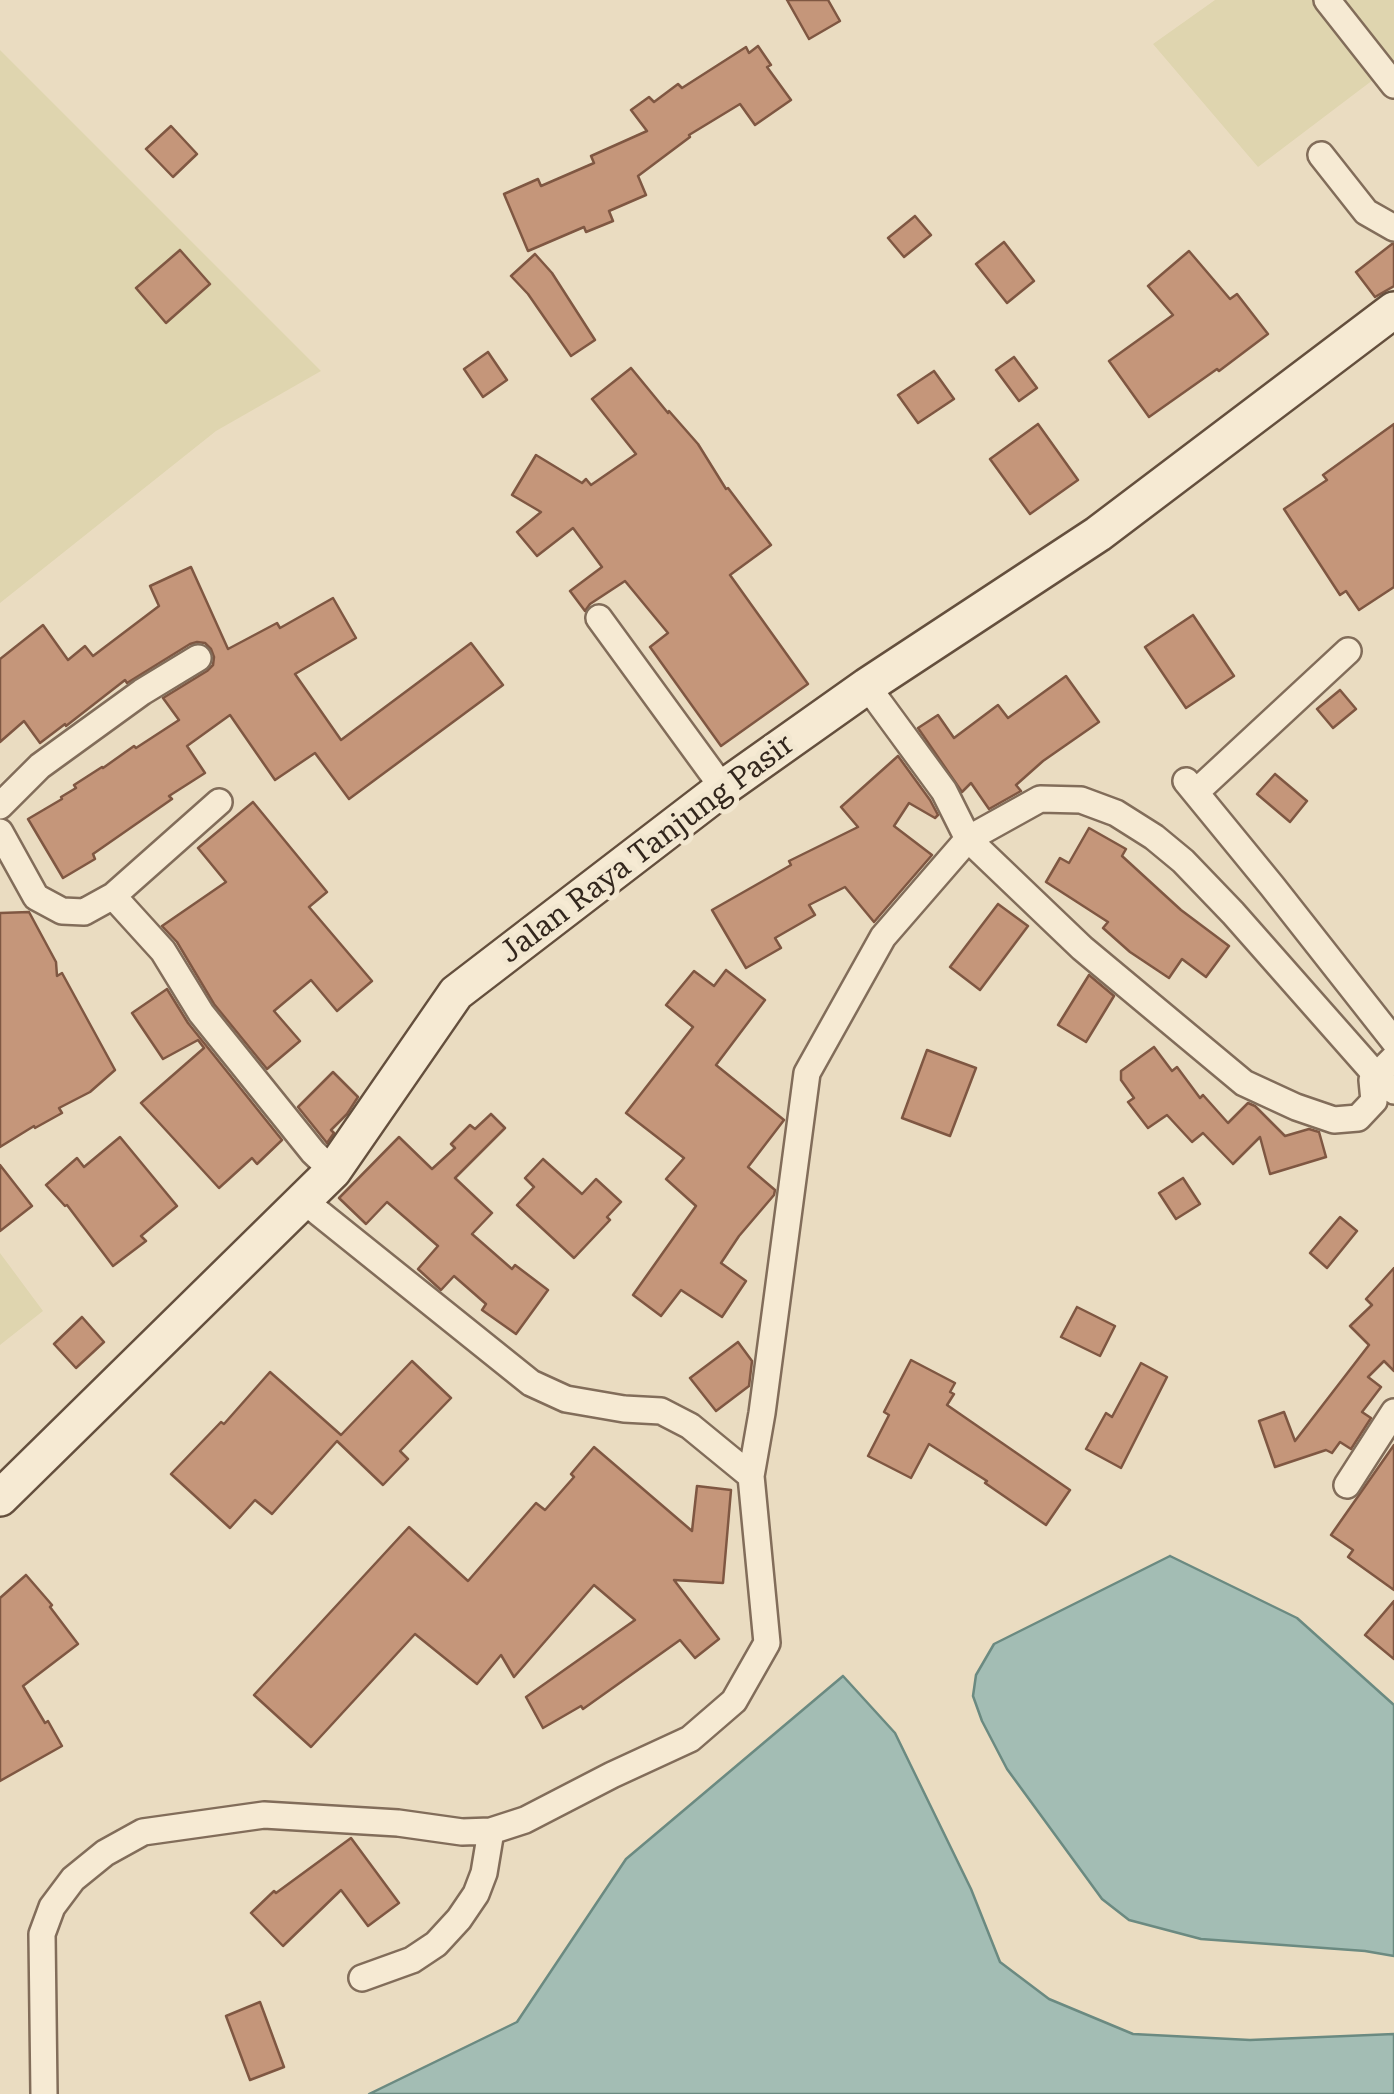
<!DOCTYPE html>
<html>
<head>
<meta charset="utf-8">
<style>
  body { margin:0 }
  canvas { display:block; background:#eadcc1 }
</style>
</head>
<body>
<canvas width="1394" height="2094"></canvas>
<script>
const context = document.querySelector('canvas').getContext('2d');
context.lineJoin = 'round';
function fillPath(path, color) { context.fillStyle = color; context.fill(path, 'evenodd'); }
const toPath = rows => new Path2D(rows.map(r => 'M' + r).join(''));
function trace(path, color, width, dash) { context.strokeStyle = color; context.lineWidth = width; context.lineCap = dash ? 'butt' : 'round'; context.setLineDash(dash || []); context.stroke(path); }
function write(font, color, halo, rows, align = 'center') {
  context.font = font + ' "Roboto Serif",serif'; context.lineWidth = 10; context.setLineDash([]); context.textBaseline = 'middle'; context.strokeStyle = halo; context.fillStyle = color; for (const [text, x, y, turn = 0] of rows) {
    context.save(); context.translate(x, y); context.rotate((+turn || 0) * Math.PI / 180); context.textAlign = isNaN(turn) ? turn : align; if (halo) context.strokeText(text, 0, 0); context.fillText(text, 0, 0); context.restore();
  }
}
fillPath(toPath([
  [1215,0,1394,0,1394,64,1258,167,1153,44],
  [0,50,321,371,216,431,0,603],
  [0,1253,43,1311,0,1345]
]), '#dfd5af');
const water = toPath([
  [1170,1556,1297,1618,1394,1705,1394,1956,1365,1951,1201,1939,1129,1920,1102,1899,1007,1769,982,1721,973,1696,976,1675,994,1644,1170,1556],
  [843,1676,895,1733,971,1889,1000,1962,1049,1999,1133,2034,1250,2040,1394,2034,1394,2094,369,2094,517,2022,626,1859,843,1676]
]);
fillPath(water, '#a3bdb4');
trace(water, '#6b8a81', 2.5);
const building = toPath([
  [787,0,828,0,840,21,809,39,787,0],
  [758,46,771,65,767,67,791,100,755,125,740,104,689,135,690,137,638,176,646,195,609,211,613,221,586,232,584,227,528,251,504,194,538,179,541,186,594,163,591,156,647,131,631,110,649,97,654,102,678,84,682,88,746,47,749,53,758,46],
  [171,126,197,154,173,177,146,149,171,126],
  [915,216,931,235,904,257,888,238,915,216],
  [1004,242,1034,281,1007,303,976,264,1004,242],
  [1392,244,1394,244,1394,286,1375,297,1356,272,1392,244],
  [180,250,210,284,166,323,136,288,180,250],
  [1189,251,1230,299,1237,294,1268,334,1219,371,1217,369,1149,417,1109,361,1173,315,1148,286,1189,251],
  [535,254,552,273,595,340,571,356,528,294,511,276,535,254],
  [488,352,507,380,483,397,464,369,488,352],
  [1014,357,1037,388,1019,401,996,370,1014,357],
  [631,368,668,413,669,411,698,444,726,489,728,488,771,545,730,575,808,684,721,746,650,647,668,633,625,581,590,604,585,611,570,591,602,567,573,528,537,556,517,532,541,512,512,495,536,455,582,483,586,479,591,485,636,454,592,399,631,368],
  [934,371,954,399,918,423,898,395,934,371],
  [1038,424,1078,480,1030,514,990,459,1038,424],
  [1394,424,1394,587,1359,610,1346,591,1340,595,1284,509,1327,480,1323,475,1394,424],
  [191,567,228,649,277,623,280,628,333,598,356,638,295,674,341,740,471,643,503,685,349,799,315,753,275,780,230,715,187,746,205,773,169,796,172,799,93,854,95,859,63,878,28,819,62,799,61,797,76,788,74,785,102,767,103,768,134,746,136,748,179,720,163,698,207,671,213,665,214,657,211,649,205,643,197,642,190,644,127,683,125,680,66,726,65,724,40,743,24,721,0,742,0,659,43,625,68,660,85,646,93,656,159,606,150,586,191,567],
  [1193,615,1234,676,1186,708,1145,647,1193,615],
  [1066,676,1099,722,1043,761,1016,785,1021,791,989,809,971,783,962,792,918,728,938,715,954,738,998,705,1008,718,1066,676],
  [1340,690,1356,709,1333,728,1317,709,1340,690],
  [898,756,930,800,938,815,935,818,909,803,894,826,932,855,874,922,845,887,809,905,815,915,775,938,781,948,746,968,712,910,791,865,789,861,858,827,841,807,898,756],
  [1275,774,1307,801,1290,822,1257,794,1275,774],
  [253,802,327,892,309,907,372,981,337,1011,311,980,274,1011,300,1041,267,1069,214,1004,177,942,162,926,226,882,198,848,253,802],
  [1089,828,1126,849,1122,856,1181,910,1229,946,1206,977,1182,959,1169,978,1130,952,1103,928,1108,922,1046,882,1060,858,1069,863,1089,828],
  [998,904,1028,926,980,990,950,967,998,904],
  [29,912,56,962,57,976,62,973,115,1070,90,1092,59,1108,62,1113,35,1128,34,1126,0,1147,0,913,29,912],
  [726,970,765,1000,716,1065,784,1120,748,1167,775,1190,774,1195,739,1236,721,1263,746,1281,722,1317,681,1290,661,1316,633,1295,696,1206,666,1179,684,1158,626,1113,693,1027,666,1005,694,971,714,986,726,970],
  [1089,975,1114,996,1086,1042,1058,1025,1089,975],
  [167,989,188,1023,282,1140,257,1164,252,1158,219,1188,141,1103,204,1048,198,1040,163,1059,132,1013,167,989],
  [1154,1047,1172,1071,1177,1067,1200,1098,1203,1095,1228,1123,1248,1103,1255,1106,1285,1136,1309,1129,1319,1132,1326,1157,1270,1174,1260,1137,1233,1164,1203,1133,1192,1142,1167,1115,1148,1128,1128,1102,1134,1098,1121,1080,1121,1071,1154,1047],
  [927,1050,976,1068,950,1136,902,1118,927,1050],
  [333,1072,358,1097,347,1114,331,1130,334,1133,327,1143,298,1107,333,1072],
  [491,1114,505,1128,455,1178,492,1213,472,1234,512,1269,515,1265,548,1290,516,1334,482,1310,486,1304,454,1276,441,1290,418,1269,438,1246,387,1202,366,1224,339,1198,399,1137,432,1169,455,1148,451,1144,470,1125,475,1129,491,1114],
  [120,1137,177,1206,141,1236,146,1241,113,1266,67,1205,65,1206,46,1185,77,1158,84,1167,120,1137],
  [543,1159,582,1194,596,1179,621,1202,607,1217,610,1220,574,1258,517,1205,534,1187,525,1178,543,1159],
  [0,1165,32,1206,0,1231,0,1165],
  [1183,1178,1200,1204,1176,1219,1159,1193,1183,1178],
  [1340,1217,1357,1231,1327,1268,1310,1253,1340,1217],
  [1394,1268,1394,1371,1384,1361,1368,1377,1381,1387,1362,1412,1371,1418,1351,1449,1340,1442,1332,1453,1326,1450,1275,1467,1259,1421,1284,1412,1295,1441,1369,1345,1350,1326,1372,1305,1366,1299,1394,1268],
  [1077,1307,1115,1326,1100,1356,1061,1337,1077,1307],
  [82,1317,104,1342,76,1368,54,1344,82,1317],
  [738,1342,752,1361,749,1386,716,1411,690,1378,738,1342],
  [911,1360,955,1383,950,1392,954,1394,947,1405,1070,1490,1046,1525,985,1483,987,1481,929,1444,911,1478,868,1456,889,1415,884,1412,911,1360],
  [412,1361,451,1398,400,1451,408,1459,383,1485,337,1441,272,1514,255,1500,230,1528,171,1474,221,1422,224,1424,270,1372,341,1435,412,1361],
  [1141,1363,1167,1377,1121,1468,1086,1449,1106,1413,1112,1417,1141,1363],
  [1394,1445,1394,1590,1348,1557,1353,1550,1331,1535,1394,1445],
  [594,1447,692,1531,697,1486,731,1490,723,1583,674,1580,719,1639,695,1658,680,1640,583,1709,581,1706,543,1728,526,1697,635,1620,594,1585,514,1677,501,1655,477,1684,415,1634,311,1747,254,1695,409,1527,468,1581,536,1503,545,1510,574,1477,571,1474,594,1447],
  [26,1575,52,1605,50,1607,78,1644,23,1686,45,1723,48,1721,62,1746,0,1781,0,1598,26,1575],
  [1394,1601,1394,1659,1365,1635,1394,1601],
  [351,1838,399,1903,368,1926,341,1890,283,1946,251,1913,274,1891,276,1893,351,1838],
  [260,2002,284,2067,250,2080,226,2016,260,2002]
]);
fillPath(building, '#c5967a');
trace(building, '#7f5742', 2.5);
const street = toPath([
  [1327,0,1394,85],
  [1321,155,1366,212,1394,228],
  [599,618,723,788],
  [867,686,944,791,968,839,1082,948,1244,1083,1296,1107,1334,1120,1358,1118,1374,1101,1372,1080,1394,1058],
  [1186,781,1272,886,1394,1041],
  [1196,792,1348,651],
  [0,806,40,766,142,692,198,658],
  [0,832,36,897,62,911,84,912,113,896,163,951,201,1013,313,1152,333,1171],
  [113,896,219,802],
  [303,1200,531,1383,566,1399,624,1409,661,1411,690,1426,751,1476],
  [1347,1485,1394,1412],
  [362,1978,412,1960,436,1944,459,1919,476,1894,484,1873,491,1831],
  [44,2094,42,1934,52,1907,73,1879,105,1853,143,1832,264,1815,398,1823,462,1832,491,1831,525,1820,612,1775,690,1739,734,1701,767,1643,751,1476,762,1413,807,1073,883,937,968,839,1040,799,1081,800,1116,813,1154,837,1183,861,1233,913,1376,1075,1394,1091]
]);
const secondary = toPath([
  [0,1498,333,1171,456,993,723,788,867,686,1098,534,1394,310]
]);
trace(street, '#826d5a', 30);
trace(secondary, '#644f3d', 40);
trace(street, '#f6ead3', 25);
trace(secondary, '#f6ead3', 35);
write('30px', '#33271d', '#f2e7d0', [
  ["Jalan Raya Tanjung Pasir",647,849,-37]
]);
</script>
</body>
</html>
